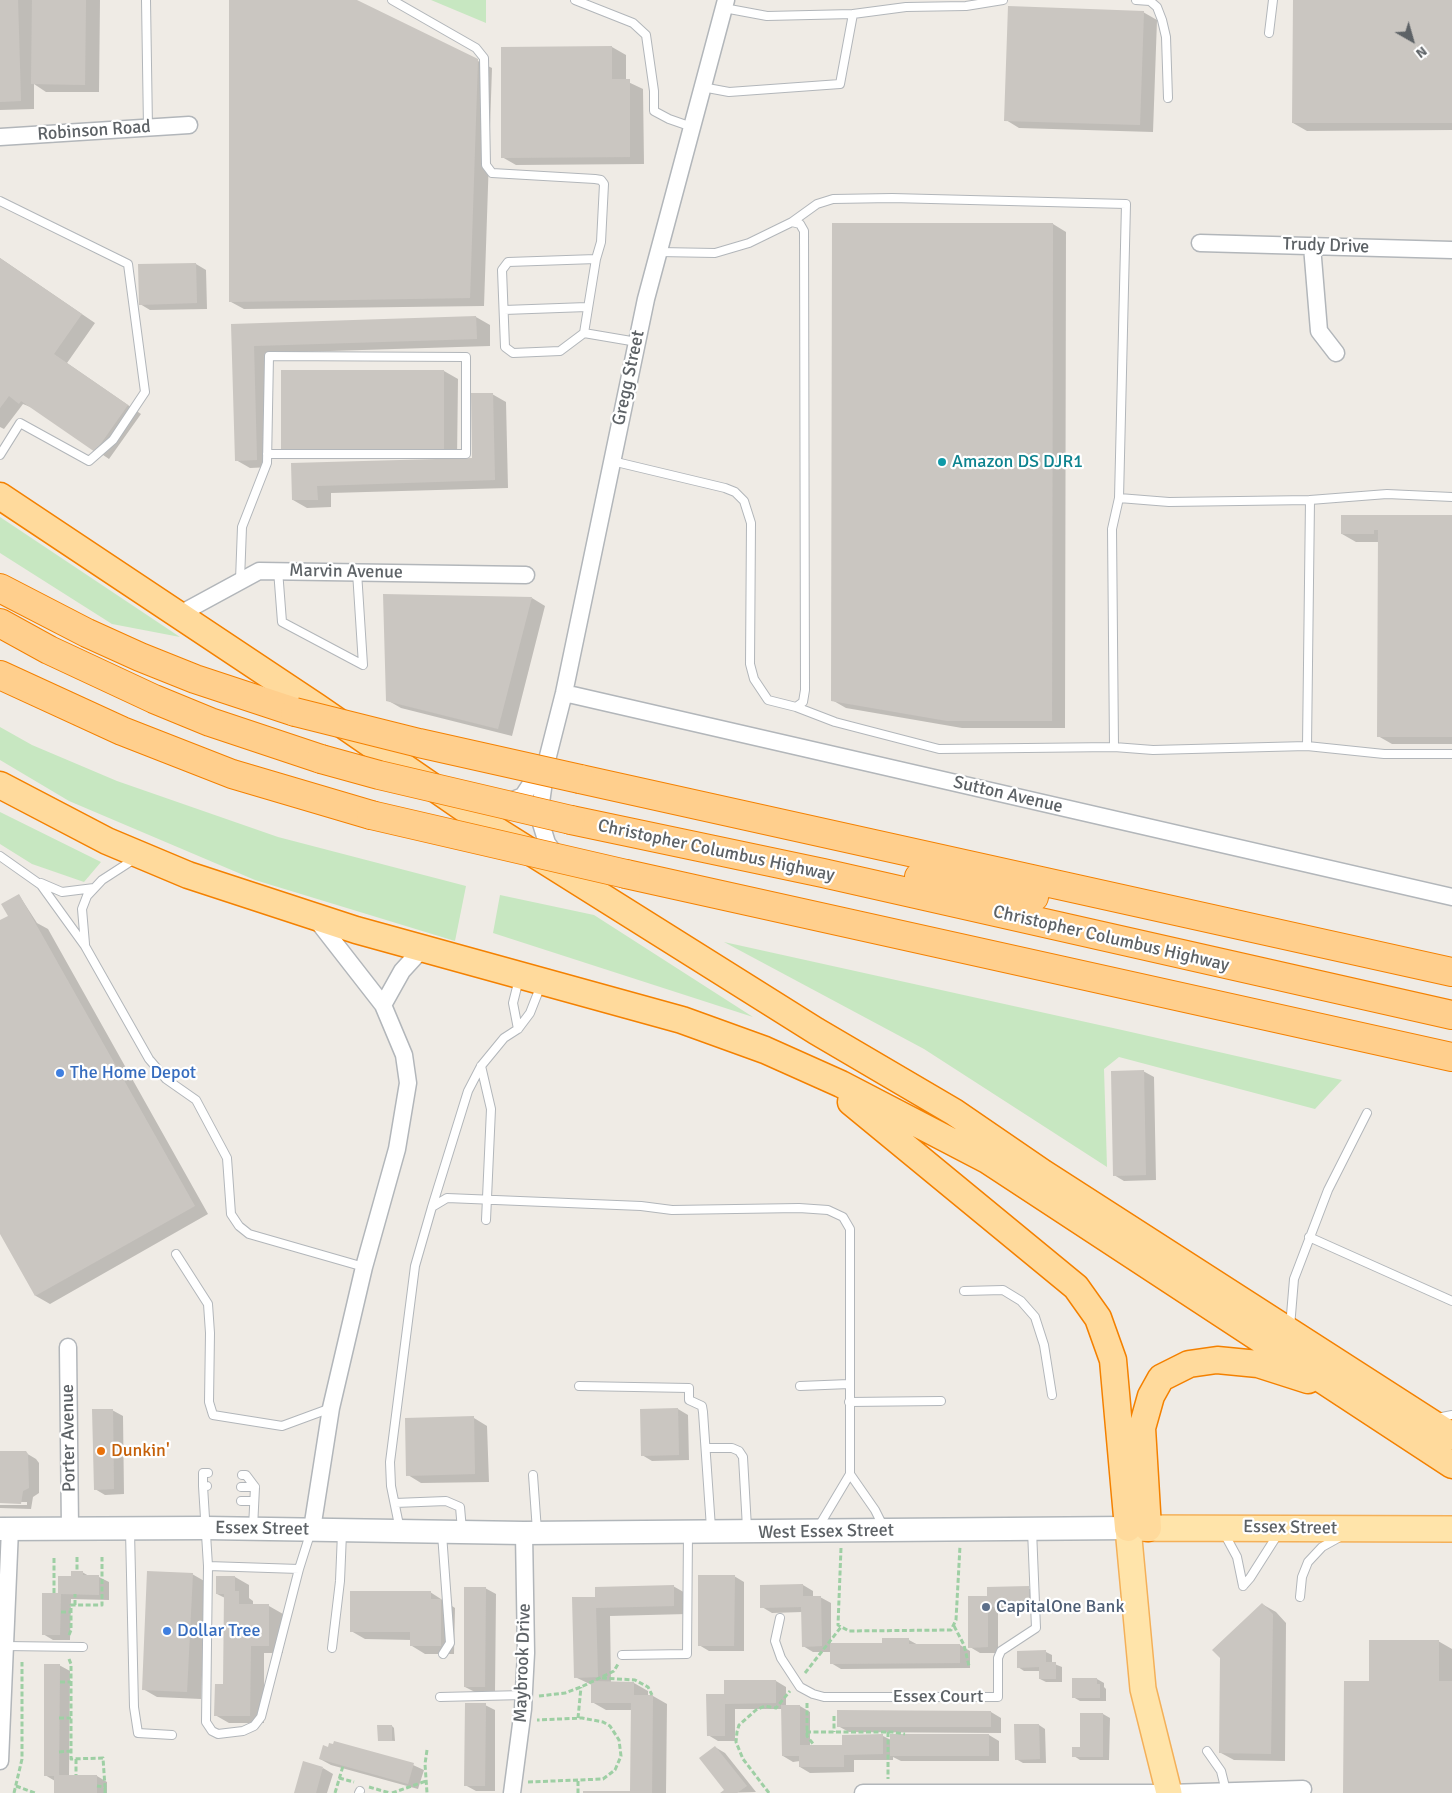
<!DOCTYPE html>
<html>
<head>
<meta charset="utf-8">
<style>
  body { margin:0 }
  #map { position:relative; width:1452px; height:1793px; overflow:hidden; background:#efebe5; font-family:Signika,sans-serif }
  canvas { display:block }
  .north { position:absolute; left:1387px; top:15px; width:50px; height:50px; -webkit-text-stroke:4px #fff; paint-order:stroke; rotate:142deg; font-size:14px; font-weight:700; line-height:20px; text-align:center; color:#5d6266 }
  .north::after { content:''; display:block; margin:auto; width:18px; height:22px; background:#5d6266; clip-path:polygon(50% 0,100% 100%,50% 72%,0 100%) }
</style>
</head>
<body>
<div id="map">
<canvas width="1452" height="1793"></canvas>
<div class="north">N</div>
</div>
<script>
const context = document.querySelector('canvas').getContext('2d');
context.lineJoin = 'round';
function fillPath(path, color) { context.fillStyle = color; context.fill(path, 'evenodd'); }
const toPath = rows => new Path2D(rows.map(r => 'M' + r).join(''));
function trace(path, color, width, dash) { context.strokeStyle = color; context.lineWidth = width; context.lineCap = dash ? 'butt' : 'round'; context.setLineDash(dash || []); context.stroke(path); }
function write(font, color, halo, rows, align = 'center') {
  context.font = font + ' Signika,sans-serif'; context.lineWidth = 4.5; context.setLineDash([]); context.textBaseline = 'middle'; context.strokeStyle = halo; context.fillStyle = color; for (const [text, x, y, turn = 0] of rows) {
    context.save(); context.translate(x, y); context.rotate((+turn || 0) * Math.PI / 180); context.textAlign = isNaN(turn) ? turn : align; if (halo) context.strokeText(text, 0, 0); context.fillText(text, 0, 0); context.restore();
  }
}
fillPath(toPath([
  [431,0,486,0,486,23],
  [0,517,180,637,112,624,0,553],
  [0,727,32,745,117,781,278,837,466,886,455,941,255,880,69,801,0,760],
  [0,812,101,862,84,882,32,864,0,844],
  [500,895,594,915,753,1017,493,933],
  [724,942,1122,1030,1342,1080,1315,1109,1119,1057,1104,1069,1107,1167,924,1049]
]), '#c7e7c1');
fillPath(toPath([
  [0,0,100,0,99,92,46,92,34,84,34,109,0,110],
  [231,0,354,0,492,68,484,306,244,309,231,302],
  [1294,0,1452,0,1452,130,1307,131,1293,123],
  [1143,12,1157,20,1153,132,1019,128,1006,120],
  [612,47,626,55,626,81,643,89,644,164,516,165,502,157],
  [1053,224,1066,232,1065,728,962,728,846,708,832,700],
  [0,258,95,323,67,363,141,414,109,459,35,409,23,404,4,429,0,427],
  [196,264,206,270,207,309,150,310,140,304,139,266],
  [476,317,490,325,490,346,267,353,271,467,250,468,236,460,232,325],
  [444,371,458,379,457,459,474,459,492,394,506,402,508,488,331,493,331,507,307,508,293,500,292,464,449,460,449,457,296,457,282,449],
  [1452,516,1452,744,1392,744,1378,736,1379,542,1356,542,1342,534],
  [532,598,545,606,512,736,401,708,387,700],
  [19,895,37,923,48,929,208,1214,50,1304,36,1296,0,1232,0,922,10,916],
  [1143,1071,1154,1077,1156,1180,1124,1181,1114,1175],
  [678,1409,688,1415,689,1460,652,1461,642,1455,642,1410],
  [112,1410,123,1416,124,1494,105,1495,95,1489],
  [474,1418,487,1426,489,1482,421,1483,408,1475],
  [0,1452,26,1453,36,1459,39,1463,39,1493,33,1497,31,1509,0,1508,0,1505,27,1505,27,1502,0,1502],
  [82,1572,89,1576,99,1577,109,1582,109,1600,71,1599,70,1640,53,1640,43,1634,59,1594,73,1578],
  [192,1574,206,1582,201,1699,157,1697,143,1689],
  [734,1576,744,1582,744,1651,709,1651,699,1645],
  [235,1577,249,1585,249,1598,253,1601,253,1606,269,1606,283,1614,283,1653,264,1653,264,1723,229,1723,215,1715,224,1685,225,1598,217,1594],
  [803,1585,813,1591,813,1597,820,1597,831,1603,831,1644,883,1644,883,1640,909,1640,920,1646,960,1645,970,1651,970,1668,841,1669,831,1663,831,1652,813,1652,803,1646,802,1612,772,1613,762,1607],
  [673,1586,687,1594,687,1614,610,1616,611,1683,634,1683,648,1691,648,1696,653,1696,667,1704,666,1793,584,1793,632,1792,632,1710,606,1710,592,1702,592,1685,575,1677,596,1598],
  [485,1588,496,1594,495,1692,475,1692,465,1687],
  [1028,1588,1038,1594,1039,1611,998,1612,998,1653,980,1653,970,1647,989,1597],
  [430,1592,455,1608,454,1654,425,1654,412,1646,412,1640,365,1639,351,1631],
  [1262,1604,1276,1612,1286,1623,1285,1761,1234,1760,1221,1753],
  [1438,1641,1452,1649,1452,1793,1344,1793],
  [1046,1652,1052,1655,1052,1663,1062,1667,1062,1682,1046,1682,1040,1679,1040,1671,1024,1671,1018,1667],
  [59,1665,70,1671,69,1776,97,1776,107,1782,107,1793,56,1793,55,1781,45,1775],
  [1073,1679,1097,1679,1104,1683,1104,1687,1106,1689,1106,1701,1080,1701,1073,1697],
  [776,1681,786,1687,786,1706,800,1706,810,1712,810,1746,843,1746,883,1736,891,1740,891,1735,989,1735,999,1741,999,1761,901,1761,893,1757,893,1760,854,1760,854,1772,810,1773,800,1767,800,1761,793,1762,783,1756,783,1709,735,1709,735,1741,718,1741,708,1735,725,1695],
  [485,1705,495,1710,495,1791,476,1791,465,1785],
  [991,1712,1001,1718,1001,1733,849,1732,838,1726],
  [1081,1714,1103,1714,1110,1718,1109,1760,1080,1760,1074,1756,1081,1748],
  [1039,1725,1045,1729,1046,1763,1023,1763,1016,1759],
  [392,1726,394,1728,395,1741,379,1740],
  [715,1747,725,1753,756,1792,722,1793,726,1790],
  [329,1748,413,1765,424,1770,418,1789,331,1765,320,1759],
  [323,1768,333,1774,327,1793,296,1793]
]), '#0003');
fillPath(toPath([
  [0,0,18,0,21,101,0,102],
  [32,0,86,0,85,85,31,84],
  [229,0,357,0,478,59,470,298,229,302],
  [1293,0,1452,0,1452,123,1292,123],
  [1008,6,1144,11,1140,125,1004,121],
  [612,46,612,79,630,79,630,157,501,158,501,47],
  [832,223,1053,223,1052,721,947,721,831,701],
  [0,258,82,314,54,354,128,405,95,452,21,401,19,404,9,396,0,408],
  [196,263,197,303,139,305,138,264],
  [476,316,477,339,254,346,257,460,235,461,231,324],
  [281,370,444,370,444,450,281,450],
  [471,393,493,393,495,480,317,486,318,500,292,500,291,463,472,458],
  [1341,515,1452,515,1452,737,1377,737,1378,530,1374,530,1374,534,1341,534],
  [383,594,532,597,498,729,386,701],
  [19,894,195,1206,35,1296,0,1234,0,920,8,916,1,904],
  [1144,1070,1146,1175,1113,1176,1111,1071],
  [678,1408,679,1455,641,1456,640,1409],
  [92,1409,113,1409,114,1489,94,1490],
  [474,1416,475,1474,406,1476,405,1418],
  [0,1451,26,1451,28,1454,29,1488,23,1491,21,1504,0,1503],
  [71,1571,83,1571,83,1575,99,1575,99,1595,61,1594,60,1635,42,1635,42,1593,58,1593,58,1576,71,1576],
  [147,1571,193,1573,187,1692,142,1690],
  [698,1575,735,1575,734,1646,698,1646],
  [216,1576,235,1576,235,1591,239,1591,239,1604,269,1604,269,1646,251,1646,250,1716,214,1716,215,1684,223,1684,224,1594,216,1594],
  [803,1584,803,1596,821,1596,822,1646,802,1647,801,1607,760,1608,760,1585],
  [674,1585,674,1606,596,1608,598,1677,574,1678,572,1597,595,1597,595,1587],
  [1029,1586,1029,1606,988,1607,988,1647,968,1648,968,1596,987,1596,987,1587],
  [464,1587,486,1587,485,1687,464,1687],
  [350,1591,431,1591,431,1599,441,1599,441,1646,410,1646,410,1632,350,1632],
  [1262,1603,1273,1614,1271,1754,1219,1753,1220,1658,1212,1650],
  [882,1638,909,1638,909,1644,960,1644,960,1663,830,1664,830,1643,882,1643],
  [1369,1640,1439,1640,1439,1681,1452,1681,1452,1793,1343,1793,1344,1681,1369,1681],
  [1046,1650,1046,1662,1056,1662,1056,1679,1039,1679,1039,1667,1017,1668,1017,1651],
  [44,1664,60,1664,59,1775,97,1775,97,1793,54,1793,54,1776,44,1776],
  [1072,1678,1097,1678,1097,1684,1100,1684,1100,1698,1072,1698],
  [724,1680,776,1680,776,1703,725,1704,725,1736,707,1736,706,1694,724,1694],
  [591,1681,634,1682,634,1695,653,1695,652,1793,583,1793,583,1791,630,1791,631,1703,591,1703],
  [465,1703,486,1703,485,1786,464,1786],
  [781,1705,800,1705,800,1745,842,1745,842,1735,883,1734,883,1754,844,1755,844,1767,799,1767,799,1756,782,1756],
  [837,1710,991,1711,991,1727,837,1727],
  [1080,1713,1103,1713,1103,1757,1072,1757,1072,1747,1080,1747],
  [1014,1724,1039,1724,1040,1759,1015,1760],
  [377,1725,392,1725,392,1741,378,1741],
  [890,1734,989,1734,989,1756,890,1756],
  [334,1741,414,1763,408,1784,319,1759,323,1745,328,1747,329,1743,333,1744],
  [715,1746,747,1786,737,1793,720,1793,724,1790,699,1758],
  [303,1761,323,1767,316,1793,294,1793]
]), '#cac6c1');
const service = toPath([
  [146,0,148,128],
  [392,0,476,48,484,58,486,165,492,173,595,179,601,180,604,184,601,242,596,259,508,262,502,270,505,347,513,353,560,351,584,333,637,342],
  [575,0,633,23,646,35,654,91,654,111,669,119,692,127],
  [1136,0,1150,1,1157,7,1162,20,1166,37,1168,98],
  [853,14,906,7,966,6,1003,0],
  [1269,33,1273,0],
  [702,87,729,92,840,84,853,14,767,16,724,8],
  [0,201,128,264,145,392,113,440,89,461,20,423,0,455],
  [792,222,817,204,833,199,892,198,1126,204,1119,498,1112,529,1114,747],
  [504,310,587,307],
  [584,333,596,259],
  [612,461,725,488,735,492,744,501,751,523,750,664,754,679,768,700,796,707,803,702,805,690,804,231,800,224,792,222,749,243,715,253,659,252],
  [1310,500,1387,494,1452,497],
  [278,570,282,622,363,665,357,572],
  [240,580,242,527,267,463,269,356,466,357,466,454,267,454],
  [796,707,835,722,939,749,1114,747,1153,750,1307,746,1310,500,1169,502,1119,498],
  [1307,746,1384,754,1452,754],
  [0,856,41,885,85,946,149,1059,166,1079,196,1100,227,1158,231,1214,239,1226,249,1234,364,1267],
  [41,883,62,892,94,888],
  [85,944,82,909,87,896,102,880,136,858],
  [518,1029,513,1003,519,979],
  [481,1066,491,1109,486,1220],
  [432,1207,468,1091,481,1066,504,1038,518,1029,530,1013,541,985],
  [1309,1237,1452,1301],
  [176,1254,208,1304,210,1333,209,1402,213,1415,282,1426,331,1408],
  [964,1291,1003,1290,1021,1301,1035,1317,1044,1345,1052,1395],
  [1290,1327,1294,1279,1328,1190,1367,1113],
  [579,1386,689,1388,689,1400,702,1406,703,1412,711,1528],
  [800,1386,849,1384],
  [849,1402,941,1401],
  [1437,1418,1452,1415],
  [706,1448,732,1448,739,1451,743,1457,747,1528],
  [242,1475,246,1475,255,1487],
  [533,1475,537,1531],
  [203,1486,203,1473,208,1473],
  [207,1486,203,1486,208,1566,206,1722,212,1731,218,1734,243,1731,254,1726,261,1717,299,1569,311,1531],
  [241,1487,255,1487,253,1528],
  [241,1501,254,1501],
  [395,1503,446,1501,460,1507,462,1530],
  [819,1526,850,1474],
  [400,1530,391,1486,390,1462,415,1266,432,1207,447,1198,641,1206,672,1210,799,1208,828,1210,843,1217,850,1229,850,1474,875,1510,884,1528],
  [130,1531,134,1707,138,1733,172,1735],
  [1224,1533,1237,1557,1243,1586],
  [442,1534,450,1643,443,1654],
  [208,1566,299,1569],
  [1243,1586,1250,1578,1278,1534],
  [1300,1597,1302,1577,1308,1562,1322,1547,1340,1537],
  [780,1618,775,1641,781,1658,800,1687,813,1694,824,1697,998,1697,998,1658,1001,1651,1036,1628,1032,1530],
  [5,1646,83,1647],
  [332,1648,340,1581,342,1533],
  [622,1655,687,1654,688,1533],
  [440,1697,524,1695],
  [1207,1751,1221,1771,1226,1791],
  [359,1793,360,1791]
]);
const minor = toPath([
  [0,137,189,125],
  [1200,243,1452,250],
  [1312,246,1319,331,1336,353],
  [178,615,259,571,526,575],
  [564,693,1452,897],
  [505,803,523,796,544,764],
  [558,858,547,843,539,817,547,760,564,693,646,299,726,0],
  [383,1005,402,971,423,948],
  [68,1347,70,1529],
  [312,1529,331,1408,364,1267,397,1149,408,1083,404,1055,383,1005,316,919],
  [0,1761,10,1529],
  [512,1793,523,1709,526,1653,524,1533],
  [863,1793,1168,1793,1303,1789]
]);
const secondary = toPath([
  [0,1529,206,1528,524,1533,1128,1528]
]);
const primary = toPath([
  [1169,1793,1143,1689,1128,1528,1452,1529]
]);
const trunk = toPath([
  [0,496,317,707,491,827,816,1031,954,1112,1043,1173,1452,1436],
  [0,785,107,841,188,875,356,930,682,1020,765,1050,841,1084,987,1160,1452,1465],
  [851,1102,1076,1287,1098,1318,1113,1360,1128,1528],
  [1148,1528,1142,1428,1151,1396,1161,1378,1189,1364,1217,1360,1258,1364,1308,1380]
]);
const motorway = toPath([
  [0,588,87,633,140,657,195,679,295,712],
  [0,623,49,650,154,699,210,722,321,759],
  [0,675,122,731,232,774,371,815],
  [580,779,1452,972],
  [571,820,823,873,1452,1015],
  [626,874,1452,1057],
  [919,877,1034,897]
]);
trace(service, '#b2b6ba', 10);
trace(minor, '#b2b6ba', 19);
trace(secondary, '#b1b6ba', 25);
trace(primary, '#f4b059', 28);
trace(trunk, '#f48100', 29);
trace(motorway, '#f48100', 30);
trace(toPath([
  [841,1548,838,1625,849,1631,951,1630,956,1620,960,1546],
  [77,1557,77,1571],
  [54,1558,54,1593],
  [75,1605,75,1594],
  [61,1612,71,1612],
  [954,1626,964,1645,969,1666],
  [69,1635,71,1630,71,1605,102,1605,102,1557],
  [69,1659,71,1664,71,1759,103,1758,105,1787,97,1786],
  [805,1673,841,1627],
  [602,1678,635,1680,648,1687,652,1695],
  [60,1682,71,1682],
  [539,1696,565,1693,581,1687,614,1671,618,1664],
  [807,1703,807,1736,814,1745],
  [834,1716,834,1732],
  [59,1718,71,1718],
  [578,1718,581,1687],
  [806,1732,892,1732,905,1734],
  [888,1732,888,1779],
  [427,1750,425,1764,427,1793],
  [59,1752,71,1751],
  [76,1759,76,1775],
  [339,1778,354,1782],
  [578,1781,578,1793],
  [528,1782,603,1779,615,1770,621,1756,619,1740,610,1726,603,1722,582,1718,537,1720],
  [16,1786,35,1793],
  [369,1787,390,1793],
  [14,1793,22,1759,22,1662],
  [105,1793,105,1787],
  [335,1793,343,1766],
  [392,1793,426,1781],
  [769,1793,743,1759,736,1742,737,1732,739,1725,756,1710,765,1706,776,1708,790,1691]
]), '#9ecfa4', 3, [5, 2.5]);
trace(service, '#fff', 8);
trace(minor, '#fff', 16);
trace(secondary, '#fff', 22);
trace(primary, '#ffe4aa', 25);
trace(trunk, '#ffda9c', 26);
trace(motorway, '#ffcf8d', 28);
const motorwayBridge = toPath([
  [295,712,419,743,580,779],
  [321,759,379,775,571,820],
  [371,815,626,874]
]);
trace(motorwayBridge, '#f48100', 30, []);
trace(motorwayBridge, '#ffcf8d', 28);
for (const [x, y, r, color] of [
  [942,462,5,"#0f9aa8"],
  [60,1073,5,"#3f7fe0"],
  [101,1451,5,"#e8710a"],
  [986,1607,5,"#5c6f8a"],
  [167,1631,5,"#3f7fe0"]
]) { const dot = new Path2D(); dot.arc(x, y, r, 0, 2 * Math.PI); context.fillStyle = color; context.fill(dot); trace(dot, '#fff', 2); }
write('18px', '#5d6266', '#fff', [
  ["Robinson Road",94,131,-4],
  ["Trudy Drive",1326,246,2],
  ["Gregg Street",629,378,-78],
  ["Marvin Avenue",346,572,1],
  ["Sutton Avenue",1008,795,13],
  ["Christopher Columbus Highway",716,851,12],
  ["Christopher Columbus Highway",1111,939,13],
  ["Porter Avenue",69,1438,-91],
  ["Essex Street",1290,1528,1],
  ["Essex Street",262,1529,1],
  ["West Essex Street",826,1532,-1],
  ["Maybrook Drive",523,1663,-88],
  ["Essex Court",938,1697]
]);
write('18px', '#0d838f', '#fff', [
  ["Amazon DS DJR1",952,462]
], 'left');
write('18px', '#366cbe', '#fff', [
  ["The Home Depot",70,1073],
  ["Dollar Tree",177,1631]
], 'left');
write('18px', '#c56008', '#fff', [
  ["Dunkin'",111,1451]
], 'left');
write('18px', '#4e5e75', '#fff', [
  ["CapitalOne Bank",996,1607]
], 'left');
</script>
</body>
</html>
